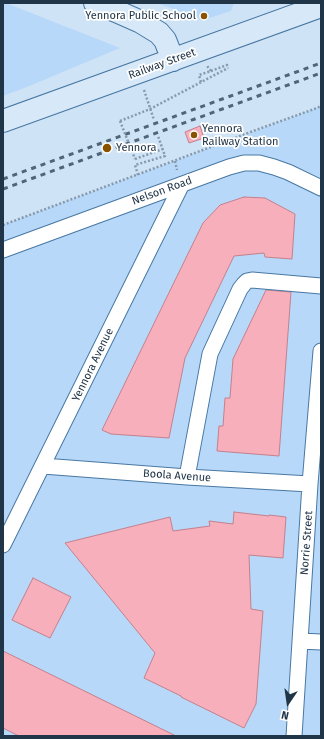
<!DOCTYPE html>
<html>
<head>
<meta charset="utf-8">
<style>
  body { margin:0 }
  #map { position:relative; width:324px; height:739px; overflow:hidden; background:#cfe3f6; font-family:"Fira Sans",sans-serif }
  canvas { display:block }
  .frame { position:absolute; inset:0; border:4px solid #213548; pointer-events:none }
  .north { position:absolute; left:268px; top:683px; width:40px; height:40px; -webkit-text-stroke:3px #fff; paint-order:stroke; rotate:193deg; font-size:11px; font-weight:700; line-height:16px; text-align:center; color:#213548 }
  .north::after { content:''; display:block; margin:auto; width:14px; height:18px; background:#213548; clip-path:polygon(50% 0,100% 100%,50% 72%,0 100%) }
</style>
</head>
<body>
<div id="map">
<canvas width="324" height="739"></canvas>
<div class="frame"></div>
<div class="north">N</div>
</div>
<script>
const context = document.querySelector('canvas').getContext('2d');
context.lineJoin = 'round';
function fillPath(path, color) { context.fillStyle = color; context.fill(path, 'evenodd'); }
const toPath = rows => new Path2D(rows.map(r => 'M' + r).join(''));
function trace(path, color, width, dash) { context.strokeStyle = color; context.lineWidth = width; context.lineCap = dash ? 'butt' : 'round'; context.setLineDash(dash || []); context.stroke(path); }
function write(font, color, halo, rows, align = 'center') {
  context.font = font + ' "Fira Sans",sans-serif'; context.lineWidth = 3.5; context.setLineDash([]); context.textBaseline = 'middle'; context.strokeStyle = halo; context.fillStyle = color; for (const [text, x, y, turn = 0] of rows) {
    context.save(); context.translate(x, y); context.rotate((+turn || 0) * Math.PI / 180); context.textAlign = isNaN(turn) ? turn : align; if (halo) context.strokeText(text, 0, 0); context.fillText(text, 0, 0); context.restore();
  }
}
fillPath(toPath([
  [3,3,6,3,120,48,27,87,3,96],
  [157,3,234,3,231,11,203,20],
  [321,106,321,736,3,736,3,225,317,108]
]), '#b7d8f8');
const building = toPath([
  [200,126,204,138,189,143,185,132,200,126],
  [244,197,265,198,295,214,292,259,265,257,264,253,234,256,185,358,169,438,111,434,102,430,203,223,220,205,244,197],
  [266,290,291,292,279,456,217,451,219,426,223,426,225,398,230,398,233,359,266,290],
  [234,512,269,516,269,515,286,517,283,558,249,555,251,609,263,611,256,704,244,728,181,697,181,696,144,678,155,653,65,543,170,517,173,531,210,526,209,521,233,524,234,512],
  [33,578,71,597,50,638,12,620,33,578],
  [3,651,176,736,19,736,3,728,3,651]
]);
fillPath(building, '#f7afbc');
trace(building, '#c4818d', 1);
const street = toPath([
  [3,250,229,167,244,163,259,163,274,167,288,172,321,188],
  [43,466,187,477,310,484],
  [187,477,210,354,240,289,244,284,247,281,252,280,321,286],
  [3,545,182,184],
  [300,641,321,642],
  [294,736,310,484,321,351]
]);
const secondary = toPath([
  [95,3,116,11,141,22,159,33,165,40,173,60],
  [3,121,321,6]
]);
trace(street, '#4878a3', 17);
trace(secondary, '#4878a3', 24);
trace(toPath([
  [211,71,227,65,228,68],
  [201,82,199,75,211,71,207,66],
  [144,90,154,120],
  [120,121,150,109,228,68],
  [135,159,163,149],
  [175,161,177,170],
  [138,175,135,165,165,156,158,136],
  [3,225,256,130,317,108,321,106]
]), '#869aad', 2.5, [2, 2]);
trace(street, '#fff', 15);
trace(secondary, '#d7e8f9', 22);
trace(toPath([
  [3,179,321,63],
  [3,189,321,73]
]), '#516578', 3, [5, 5]);
trace(toPath([
  [120,121,135,159]
]), '#869aad', 2.5, [2, 2]);
for (const [x, y, r, color] of [
  [204,16,4,"#885200"],
  [194,135,4,"#885200"],
  [107,148,5,"#885200"]
]) { const dot = new Path2D(); dot.arc(x, y, r, 0, 2 * Math.PI); context.fillStyle = color; context.fill(dot); trace(dot, '#fff', 1.5); }
write('11px', '#213548', '#fff', [
  ["Yennora Public School",196,16,"right"],
  ["Yennora",202,129],
  ["Railway Station",202,142],
  ["Yennora",116,148]
], 'left');
write('11px', '#213548', '#fff', [
  ["Railway Street",162,64,-20],
  ["Nelson Road",162,191,-20],
  ["Yennora Avenue",93,365,-64],
  ["Boola Avenue",177,476,4],
  ["Norrie Street",307,543,-86]
]);
</script>
</body>
</html>
